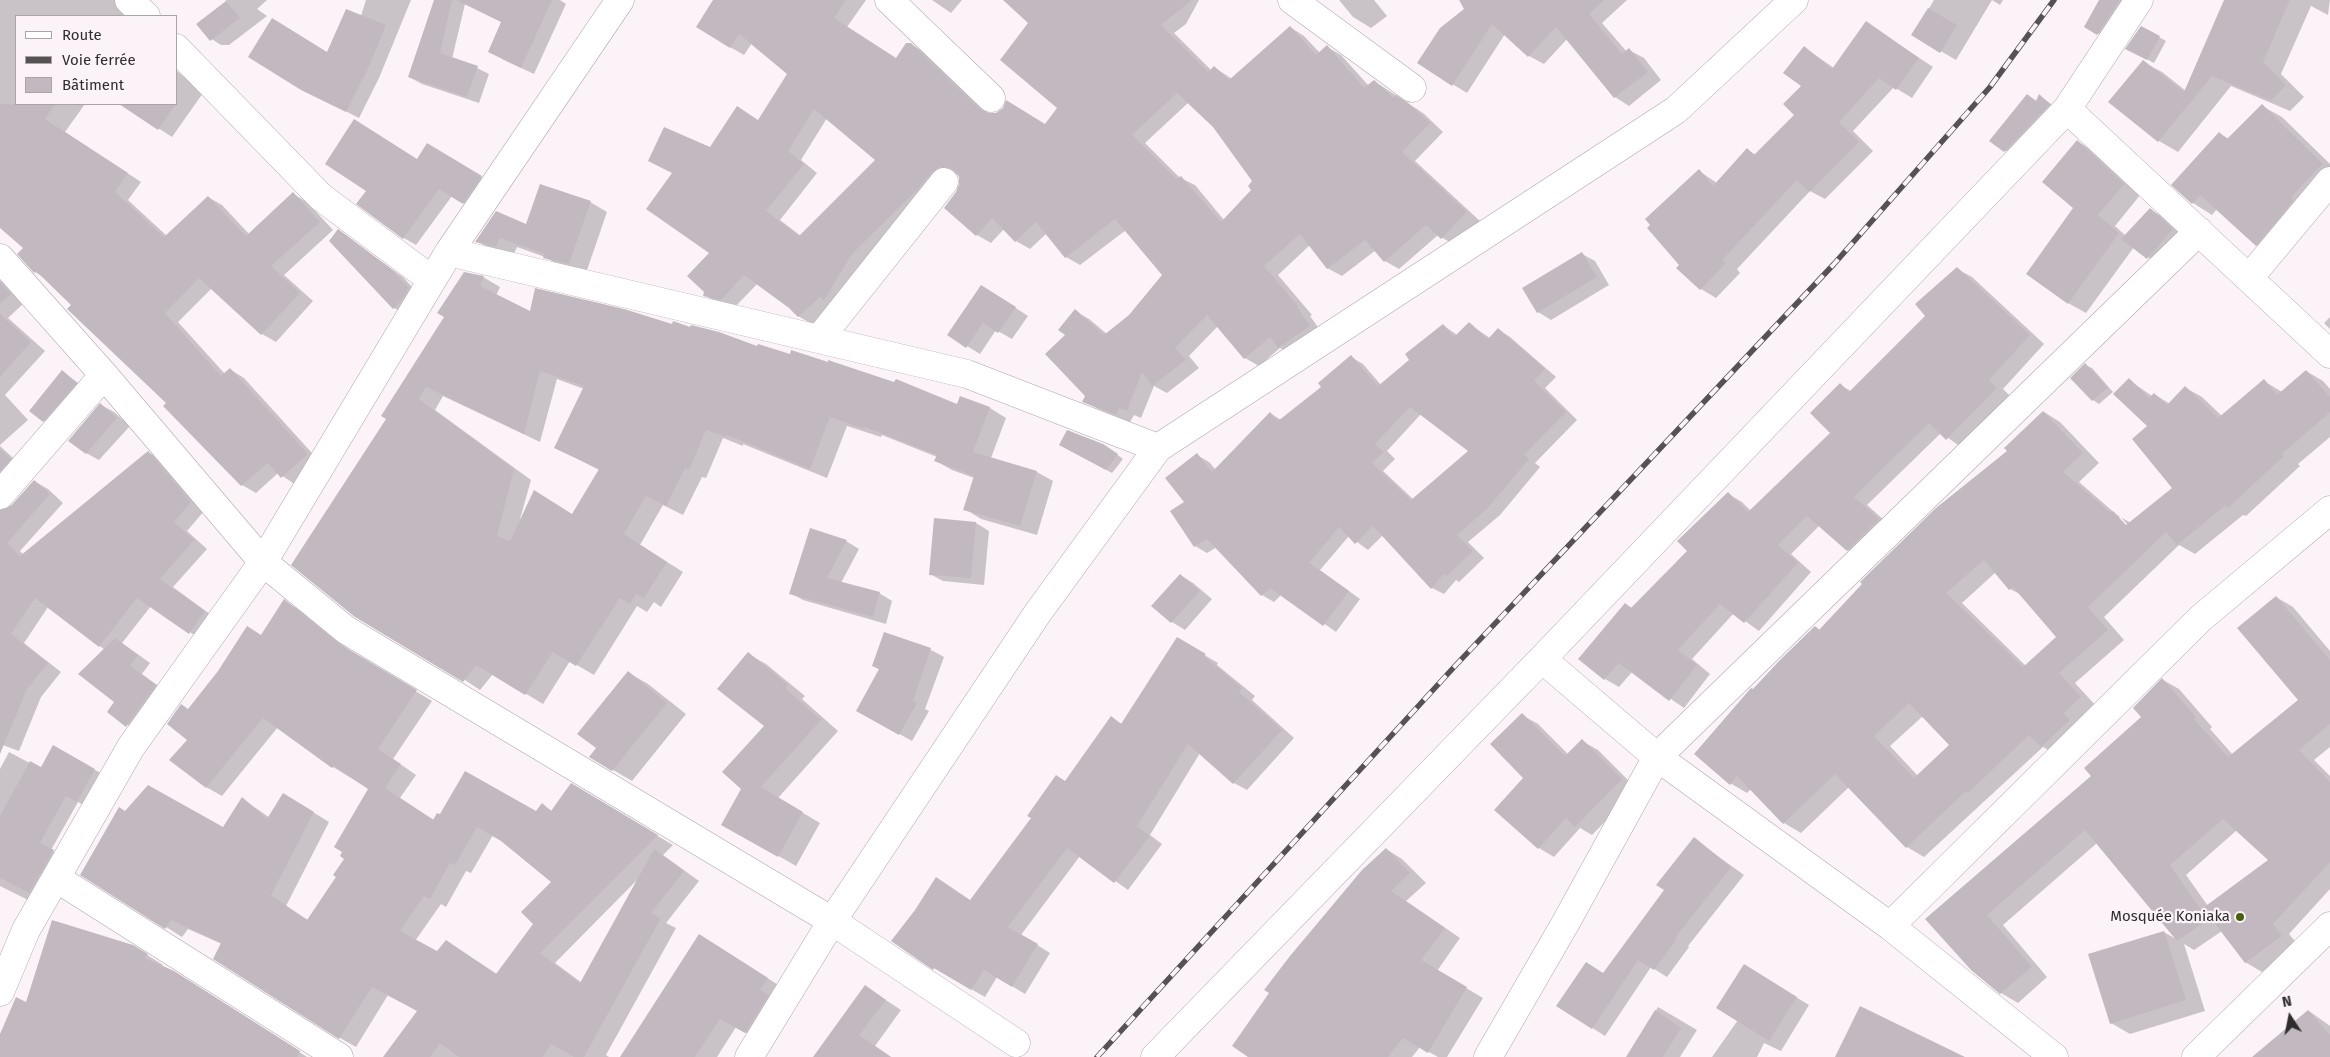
<!DOCTYPE html>
<html>
<head>
<meta charset="utf-8">
<style>
  body { margin:0 }
  #map { position:relative; width:2330px; height:1057px; overflow:hidden; background:#fcf3f9; font-family:"Fira Sans",sans-serif }
  canvas { display:block }
  .legend { position:absolute; left:15px; top:15px; width:162px; height:90px; box-sizing:border-box; background:#fcf3f9; border:1px solid #aaa3a8; margin:0; padding:6px 9px; list-style:none; font-size:15px; color:#2f2c2e }
  .legend li { display:flex; align-items:center; gap:10px; height:25px }
  .legend b { width:25px; border:1px solid #aaa3a8 }
  .north { position:absolute; left:2265px; top:992px; width:50px; height:50px; -webkit-text-stroke:4px #fcf3f9; paint-order:stroke; rotate:349deg; font-size:14px; font-weight:700; line-height:20px; text-align:center; color:#2f2c2e }
  .north::after { content:''; display:block; margin:auto; width:18px; height:22px; background:#2f2c2e; clip-path:polygon(50% 0,100% 100%,50% 72%,0 100%) }
</style>
</head>
<body>
<div id="map">
<canvas width="2330" height="1057"></canvas>
<ul class="legend">
<li><b style="height:6px;background:#fff"></b>Route</li>
<li><b style="height:6px;background:#565254"></b>Voie ferrée</li>
<li><b style="height:14px;background:#c1b9bf"></b>Bâtiment</li>
</ul>
<div class="north">N</div>
</div>
<script>
const context = document.querySelector('canvas').getContext('2d');
context.lineJoin = 'round';
function fillPath(path, color) { context.fillStyle = color; context.fill(path, 'evenodd'); }
const toPath = rows => new Path2D(rows.map(r => 'M' + r).join(''));
function trace(path, color, width, dash) { context.strokeStyle = color; context.lineWidth = width; context.lineCap = dash ? 'butt' : 'round'; context.setLineDash(dash || []); context.stroke(path); }
function write(font, color, halo, rows, align = 'center') {
  context.font = font + ' "Fira Sans",sans-serif'; context.lineWidth = 4.5; context.setLineDash([]); context.textBaseline = 'middle'; context.strokeStyle = halo; context.fillStyle = color; for (const [text, x, y, turn = 0] of rows) {
    context.save(); context.translate(x, y); context.rotate((+turn || 0) * Math.PI / 180); context.textAlign = isNaN(turn) ? turn : align; if (halo) context.strokeText(text, 0, 0); context.fillText(text, 0, 0); context.restore();
  }
}
fillPath(toPath([
  [0,0,130,0,129,16,16,16,16,104,85,104,65,132,141,182,128,200,167,236,208,197,222,205,249,234,293,194,307,202,333,230,284,275,313,301,276,342,262,334,212,288,178,322,225,374,231,370,244,378,321,463,296,485,278,473,256,493,242,485,168,403,73,305,43,277,35,272,25,248,0,226],
  [225,0,267,0,257,9,267,16,229,45,221,45,207,36,227,2],
  [366,0,411,0,379,78,359,118,302,89,328,54,361,16],
  [436,0,560,0,566,4,534,74,502,59,502,22,465,4,452,59,477,68,489,74,479,103,422,84,409,77],
  [714,0,866,0,847,27,896,59,910,44,925,52,990,114,1046,126,1059,108,1030,23,1010,0,1199,0,1186,24,1174,33,1211,70,1214,67,1232,79,1290,27,1304,36,1320,53,1327,47,1341,55,1369,86,1374,81,1423,113,1443,132,1415,161,1480,221,1456,246,1438,235,1399,269,1385,261,1376,250,1342,276,1327,268,1310,245,1278,275,1312,315,1310,316,1323,334,1293,355,1280,348,1259,366,1245,358,1218,326,1189,356,1199,368,1167,393,1154,386,1141,418,1134,415,1130,422,1098,409,1084,401,1087,396,1067,335,1075,311,1089,319,1107,334,1130,316,1164,275,1126,230,1080,265,1066,257,1047,233,1030,249,1016,241,1004,229,991,243,977,235,945,207,958,192,961,184,958,174,953,175,835,305,812,324,798,316,790,307,758,283,735,307,718,303,704,295,711,252,710,149,759,121,789,73,752,43,744,55,730,47],
  [1189,102,1214,126,1254,181,1253,190,1224,220,1195,185,1180,178,1145,143],
  [827,118,877,160,801,236,780,220,817,173,801,160],
  [932,0,962,0,951,13],
  [1339,0,1374,0,1387,16,1371,28,1353,17],
  [1460,0,1627,0,1602,23,1627,52,1629,50,1644,58,1661,80,1629,106,1615,97,1567,39,1544,64,1529,56,1505,34,1467,93,1418,63,1466,9],
  [1934,0,2003,0,2000,5,1992,0,1956,60,1913,35],
  [2108,0,2136,0,2109,40,2097,33],
  [2252,0,2330,0,2328,15,2311,6,2281,74,2304,97,2290,111,2231,86,2178,152,2159,141,2143,62,2162,72,2186,91],
  [1866,23,1933,67,1912,98,1894,87,1853,131,1873,151,1825,199,1810,191,1737,269,1740,273,1716,298,1701,289,1680,265,1699,171,1717,183,1748,150,1756,155,1796,115,1802,86,1805,48,1834,68],
  [2141,27,2166,41,2154,63,2127,49],
  [176,70,203,93,172,137,121,104,176,104],
  [2028,96,2037,101,2040,96,2062,112,2018,159,1991,141],
  [2262,106,2282,117,2330,164,2330,188,2276,256,2256,245,2217,209,2212,215,2193,203,2173,184,2219,133,2229,139],
  [2077,141,2095,152,2141,194,2115,226,2126,236,2150,209,2163,217,2185,237,2161,266,2134,247,2086,313,2068,303],
  [440,152,494,185,476,210,452,196,416,245,404,238,418,160],
  [590,202,607,212,586,273,562,267,545,257,517,247,513,256,494,251,477,241],
  [338,231,403,277,421,297,407,315,394,308],
  [1582,254,1595,261,1609,285,1551,320,1538,312],
  [1957,269,1972,277,2044,344,2003,389,2011,397,1961,447,1941,433,1867,505,1893,528,1862,558,1848,550,1820,525,1791,554,1811,572,1759,631,1734,613,1692,659,1710,674,1684,708,1632,672,1619,687,1605,679,1625,604,1632,608,1688,551,1728,494,1742,502,1751,511,1831,433,1840,385,1851,391,1927,316],
  [483,277,500,287,496,296,530,313,672,325,957,405,960,397,990,408,1006,418,991,458,1037,472,1053,481,1037,535,981,519,965,509,974,478,952,470,936,461,937,457,882,435,881,437,847,426,827,478,743,444,743,446,723,438,706,478,702,477,683,515,663,505,640,545,683,572,661,607,654,602,647,612,637,606,594,675,570,661,543,704,493,674,480,690,293,565],
  [557,379,584,389,556,448,599,470,573,515,520,519,531,480,435,410,443,396,540,442],
  [0,280,9,286,24,303,8,318,45,351,5,395,28,420,0,445],
  [994,294,1028,316,1012,339,996,330,980,354,949,335],
  [2330,317,2330,329,2324,323],
  [1469,324,1490,338,1499,330,1510,337,1556,377,1545,388,1577,420,1535,463,1540,467,1500,515,1468,542,1484,558,1459,582,1456,580,1444,594,1432,588,1383,535,1368,550,1349,536,1320,570,1360,599,1336,632,1282,594,1274,602,1262,595,1217,547,1207,553,1195,546,1185,502,1197,455,1209,462,1216,470,1270,413,1281,420,1323,387,1351,357,1363,364,1381,385,1411,360,1443,325,1457,335],
  [1421,414,1470,451,1413,499,1383,471,1395,459,1387,451],
  [2085,365,2092,368,2113,392,2099,404,2093,400,2072,378],
  [2306,371,2323,381,2330,389,2330,437,2298,464,2300,466,2246,516,2243,515,2195,554,2179,545,2104,617,2124,640,2075,683,2097,707,2058,756,2043,747,1924,857,1907,847,1849,787,1801,833,1784,823,1751,789,1747,793,1730,783,1753,691,1816,627,1820,630,2008,451,2044,412,2060,422,2099,463,2079,482,2117,515,2131,523,2174,488,2129,380,2152,396,2154,394,2170,404,2186,388,2202,397,2222,416,2264,381,2282,392],
  [2117,517,2121,517,2131,529,2130,530],
  [1996,572,2010,589,2022,595,2058,637,2026,666,1962,603],
  [1923,716,1951,745,1918,776,1890,746],
  [63,372,89,391,57,428,44,421],
  [101,405,114,412,130,426,99,460,86,453],
  [1060,445,1110,449,1123,459,1112,473],
  [0,446,24,468,0,497],
  [148,452,162,460,205,510,187,531,207,549,173,587,218,620,203,641,151,606,122,643,150,663,142,674,168,693,140,733,108,712,116,702,105,650,48,607,24,643,61,672,41,697,19,751,0,744,0,511,6,511,34,481,48,489,63,503,20,551,24,555],
  [935,519,976,523,989,531,984,585,943,581,930,574],
  [846,541,859,549,841,583,879,593,892,601,886,624,803,600,790,593],
  [1180,575,1193,583,1212,599,1185,630,1172,622,1153,606],
  [2276,597,2293,607,2330,651,2330,747,2314,760,2330,776,2330,889,2289,934,2298,945,2262,972,2245,962,2222,931,2194,950,2184,944,2205,1011,2130,1034,2111,1023,2164,932,2176,939,2097,843,2003,925,2047,977,2018,1003,2001,993,1927,919,2093,776,2143,717,2163,680,2179,689,2212,727,2210,729,2233,755,2299,700],
  [2237,830,2270,860,2208,906,2186,875],
  [284,601,300,610,354,654,432,701,393,759,416,775,400,798,434,820,536,812,542,805,552,811,587,794,673,845,663,855,699,881,666,923,676,928,606,1055,609,1057,384,1057,419,1011,388,995,356,1047,340,1038,222,944,188,929,182,937,82,874,125,812,224,828,243,799,270,818,300,804,329,822,286,906,308,920,337,876,346,858,369,789,333,767,278,727,222,796,206,787,189,740,189,710,261,636],
  [493,835,503,841,553,882,535,924,497,974,446,941,438,952,415,941,441,904,446,907,466,871,471,873],
  [637,880,582,983,555,963],
  [885,633,931,650,944,657,925,709,929,711,912,741,858,711,880,670,873,666],
  [1177,639,1218,663,1217,665,1255,696,1252,700,1294,738,1247,790,1234,783,1200,753,1150,835,1162,844,1128,890,1080,856,1021,935,1050,953,1025,994,997,977,985,997,934,968,893,941,971,901,1066,782,1111,718,1122,724],
  [748,654,766,664,805,696,802,699,838,731,778,798,820,823,796,866,723,824,743,788,765,726],
  [629,673,648,684,686,714,632,781,591,757,597,748],
  [1522,715,1538,724,1569,755,1582,741,1598,750,1637,789,1592,835,1580,828,1554,857,1539,848,1525,778],
  [54,747,106,776,89,808,78,802,51,850,65,858,38,905,0,886,0,769,9,752,41,769],
  [1694,839,1744,875,1688,946,1689,947,1667,977,1651,967,1605,1036,1558,1006,1604,974,1665,890],
  [1386,849,1402,859,1426,883,1406,901,1460,938,1437,971,1483,998,1447,1057,1438,1057,1420,1047,1412,1057,1251,1057],
  [716,945,783,988,762,1042,736,1027,717,1057,622,1057],
  [133,946,163,965,161,967,191,982,307,1057,0,1057,0,1037,26,1003],
  [1757,973,1809,1005,1781,1051,1764,1043,1757,1057,1712,1057,1738,1020],
  [866,987,901,1010,875,1046,891,1057,814,1057],
  [1658,1007,1697,1030,1680,1057,1634,1057,1629,1054],
  [2309,1011,2330,1026,2330,1057,2254,1057]
]), '#0003');
fillPath(toPath([
  [434,0,452,0,440,53,478,66,467,97,408,77],
  [456,0,552,0,521,68,488,52,501,22],
  [713,0,846,0,834,18,896,58,906,43,911,43,981,110,988,113,996,113,1003,108,1006,100,1045,124,1057,108,1000,60,1028,23,1003,0,1192,0,1161,25,1208,72,1214,66,1229,80,1290,26,1316,55,1327,45,1364,88,1374,80,1394,98,1396,95,1408,103,1430,123,1402,152,1467,212,1441,239,1426,225,1384,262,1365,240,1327,269,1300,234,1264,266,1298,306,1297,307,1310,326,1278,348,1270,337,1244,359,1207,315,1175,348,1186,360,1152,386,1142,372,1127,411,1119,408,1116,415,1082,402,1085,396,1045,354,1065,335,1058,330,1075,309,1104,335,1129,315,1162,275,1115,219,1065,258,1036,222,1015,242,992,218,976,236,944,208,956,192,959,184,959,177,954,170,947,167,939,167,932,172,919,188,852,254,824,300,820,297,798,317,789,308,744,275,721,300,703,296,704,292,687,276,709,253,646,209,672,173,648,161,664,127,710,147,737,106,758,120,787,74,739,34,730,48,696,27],
  [1177,93,1213,127,1252,181,1248,186,1251,190,1221,222,1181,176,1176,179,1132,135],
  [814,109,875,160,799,236,766,211,804,164,788,151],
  [1459,0,1604,0,1589,14,1622,54,1629,48,1648,72,1614,98,1556,27,1528,57,1492,24,1452,86,1417,63,1440,28,1464,9],
  [2099,0,2120,0,2097,35,2084,27],
  [2224,0,2290,0,2263,62,2286,85,2271,101,2212,76,2158,142,2108,102,2143,60,2184,92],
  [226,1,240,18,210,41,196,24],
  [1928,8,1957,25,1940,53,1911,35],
  [346,9,386,25,367,71,346,112,301,90,248,57,272,18,327,52],
  [1866,21,1919,58,1896,90,1879,78,1839,122,1859,142,1809,192,1797,180,1722,260,1726,263,1700,290,1676,268,1679,265,1647,228,1650,225,1645,219,1699,169,1713,186,1747,148,1754,155,1794,115,1783,104,1801,86,1783,73,1804,46,1832,69],
  [2141,26,2160,36,2147,60,2125,49],
  [2027,94,2036,101,2039,94,2050,104,2004,152,1989,141],
  [0,104,55,104,45,119,128,173,115,192,164,237,208,196,246,236,293,192,320,222,271,266,300,293,261,335,199,278,165,313,221,376,230,368,308,454,281,478,268,463,241,486,163,406,166,403,67,309,71,305,36,271,34,273,17,254,23,248,0,228],
  [119,104,176,104,158,130],
  [2262,104,2323,164,2291,197,2294,200,2256,246,2200,195,2192,204,2171,185,2219,132,2227,139],
  [354,119,417,159,427,143,482,176,463,204,439,189,403,239,356,204,366,191,325,164],
  [2077,140,2124,184,2098,215,2119,233,2068,304,2026,274,2073,208,2042,182],
  [540,184,591,201,569,264,543,258,544,254,500,238,496,247,475,242,496,211,526,224],
  [2150,208,2173,229,2147,259,2121,239],
  [338,229,390,268,409,288,401,301,393,309,329,241],
  [1582,252,1597,277,1537,313,1522,288],
  [1957,267,2030,335,1989,380,1997,388,1946,440,1929,423,1854,497,1879,519,1847,551,1807,516,1778,545,1798,563,1744,623,1720,604,1678,650,1697,665,1669,701,1619,663,1604,680,1578,659,1625,603,1631,608,1687,551,1677,541,1728,492,1748,512,1830,433,1810,413,1840,383,1849,392,1925,316,1915,304],
  [464,272,484,276,480,286,530,311,535,288,624,309,672,324,673,321,690,327,691,325,719,332,757,346,758,344,790,354,791,350,828,362,828,360,894,382,896,379,957,404,960,396,990,407,973,452,1037,471,1020,526,963,510,974,476,934,461,937,455,865,427,864,429,830,417,810,469,727,435,726,437,706,430,689,470,685,468,666,506,646,496,624,534,667,562,644,598,636,594,630,604,620,598,576,666,553,652,525,695,476,665,463,682,355,617,291,565,386,419,381,416,444,317,437,313],
  [540,371,584,386,554,448,599,469,572,514,534,490,510,541,497,536,514,469,419,399,426,387,524,434],
  [0,282,11,294,0,304],
  [981,285,1016,307,998,333,983,323,966,348,947,335],
  [0,314,31,342,0,377],
  [1469,322,1488,339,1498,328,1545,369,1534,381,1566,412,1524,455,1529,459,1488,508,1457,535,1473,551,1447,576,1444,574,1431,589,1373,526,1355,544,1339,527,1309,563,1349,591,1323,626,1270,588,1261,596,1207,539,1194,547,1170,511,1184,502,1165,478,1197,453,1212,472,1270,412,1278,421,1321,387,1318,383,1351,355,1378,386,1409,360,1405,354,1443,324,1454,337],
  [1410,407,1468,451,1411,500,1372,463,1384,452,1375,444],
  [2085,363,2108,388,2092,401,2070,378],
  [62,370,77,383,43,422,29,411],
  [2306,370,2330,397,2330,412,2282,454,2284,456,2228,508,2226,505,2177,545,2166,532,2088,607,2108,630,2059,673,2081,697,2064,713,2070,720,2041,747,2029,735,1968,793,1966,791,1906,848,1835,774,1783,824,1737,776,1730,785,1694,754,1751,688,1753,689,1779,661,1815,626,1819,630,1862,584,1860,582,1936,508,2007,451,2004,448,2043,411,2083,453,2063,472,2111,513,2113,511,2126,525,2172,488,2132,439,2147,426,2113,394,2129,378,2149,398,2154,393,2167,405,2185,386,2218,418,2264,379,2277,395],
  [1984,560,2009,590,2013,587,2056,637,2023,667,1946,593],
  [1909,703,1949,745,1914,778,1874,736],
  [100,403,117,418,86,454,68,441],
  [1067,430,1103,444,1118,454,1106,470,1059,445],
  [0,449,11,459,0,471],
  [148,451,191,502,174,522,194,540,160,579,205,611,189,634,137,598,99,647,35,598,11,634,48,663,27,689,0,754,0,510,12,505,34,480,50,494,7,543,20,556],
  [934,518,976,522,971,578,929,575],
  [810,528,847,540,827,578,880,592,873,617,789,594],
  [1180,574,1200,591,1171,623,1151,606],
  [2276,596,2330,660,2330,724,2299,750,2330,782,2330,862,2273,924,2282,936,2245,963,2203,908,2268,860,2223,819,2170,865,2208,920,2177,941,2085,830,1987,915,2032,967,2000,994,1971,970,1925,919,2091,776,2084,768,2141,717,2133,708,2162,678,2196,717,2194,719,2228,757,2298,700,2237,628],
  [284,599,338,643,417,690,378,749,401,764,385,788,433,820,437,813,440,814,465,771,536,811,542,803,551,811,571,783,658,835,540,953,580,983,654,849,684,871,651,913,661,918,584,1057,574,1057,551,1044,543,1057,459,1057,440,1043,430,1057,383,1057,417,1011,372,987,339,1039,213,959,221,943,171,920,165,929,80,875,119,807,125,811,148,785,223,827,242,797,267,819,283,793,314,812,271,895,307,920,336,877,333,875,344,859,340,856,342,852,334,847,368,789,334,766,332,768,263,718,206,788,169,760,187,740,167,724,181,704,188,709,218,671,247,626,261,635],
  [477,827,501,841,551,882,521,912,533,924,496,974,446,940,437,951,400,931,424,896,430,899,450,863,455,865],
  [884,632,931,648,913,701,917,703,899,735,856,711,879,669,872,666],
  [1177,637,1206,654,1204,656,1242,688,1239,692,1282,730,1233,784,1188,744,1137,826,1150,836,1114,883,1067,848,1008,927,1038,944,1012,987,984,970,971,990,934,968,933,970,891,941,915,910,936,877,970,900,1031,818,1027,816,1056,775,1065,781,1111,716,1121,724],
  [115,638,138,655,130,666,156,685,126,727,107,712,114,702,78,674],
  [748,652,788,685,785,688,821,720,761,787,803,812,778,857,721,825,741,789,722,772,764,726,717,689],
  [628,671,667,703,612,771,589,757,596,748,577,734],
  [1522,713,1565,756,1582,739,1622,779,1575,827,1566,818,1538,849,1494,810,1523,778,1490,744],
  [53,745,95,769,77,802,66,796,40,843,54,850,29,893,0,878,0,816,30,761,41,767],
  [1694,837,1731,867,1675,938,1677,939,1654,970,1638,960,1592,1029,1556,1006,1586,962,1603,973,1664,890,1656,885],
  [1386,848,1410,873,1391,891,1445,928,1421,960,1467,987,1428,1053,1403,1038,1388,1057,1248,1057,1232,1046,1269,993,1264,990,1290,956,1362,870],
  [52,920,133,945,148,954,145,958,174,971,300,1051,297,1057,0,1057,0,1034,16,997,26,1002],
  [2164,931,2186,1000,2110,1024,2088,954],
  [699,934,768,978,760,990,769,995,745,1033,720,1019,695,1057,620,1057],
  [1744,964,1797,997,1769,1041,1716,1008],
  [865,985,886,1000,859,1035,891,1057,813,1057],
  [1860,1006,1965,1057,1835,1057],
  [1655,1010,1681,1028,1663,1057,1626,1057],
  [2308,1010,2330,1035,2330,1057,2252,1057]
]), '#c1b9bf');
const street = toPath([
  [129,0,146,16],
  [889,0,991,98],
  [1292,0,1412,88],
  [176,48,321,197,432,280],
  [2067,109,2330,354],
  [449,252,967,374,1158,448],
  [0,258,104,375,263,562,346,630,832,921,1016,1043],
  [2249,278,2330,181],
  [819,339,944,182],
  [0,495,104,375],
  [1542,659,1657,757,1890,926,2054,1057],
  [56,878,339,1057],
  [1890,926,2201,618,2330,510],
  [0,992,26,930,131,747,263,562,449,252,620,0],
  [749,1057,832,921,1037,614,1158,448,1676,110,1794,0],
  [1155,1057,1542,659,2067,109,2139,0],
  [1488,1057,1565,924,1657,757,2199,231],
  [2196,1057,2330,926]
]);
trace(street, '#aea6ac', 29);
trace(street, '#fff', 28);
const rail = toPath([
  [1097,1057,1455,666,1834,264,1990,87,2054,0]
]);
trace(rail, '#565254', 5.5);
trace(rail, '#fcf3f9', 4, [11]);
for (const [x, y, r, color] of [
  [2240,917,5,"#46600e"]
]) { const dot = new Path2D(); dot.arc(x, y, r, 0, 2 * Math.PI); context.fillStyle = color; context.fill(dot); trace(dot, '#fcf3f9', 2); }
write('15px', '#2f2c2e', '#fcf3f9', [
  ["Mosquée Koniaka",2230,917]
], 'right');
</script>
</body>
</html>
